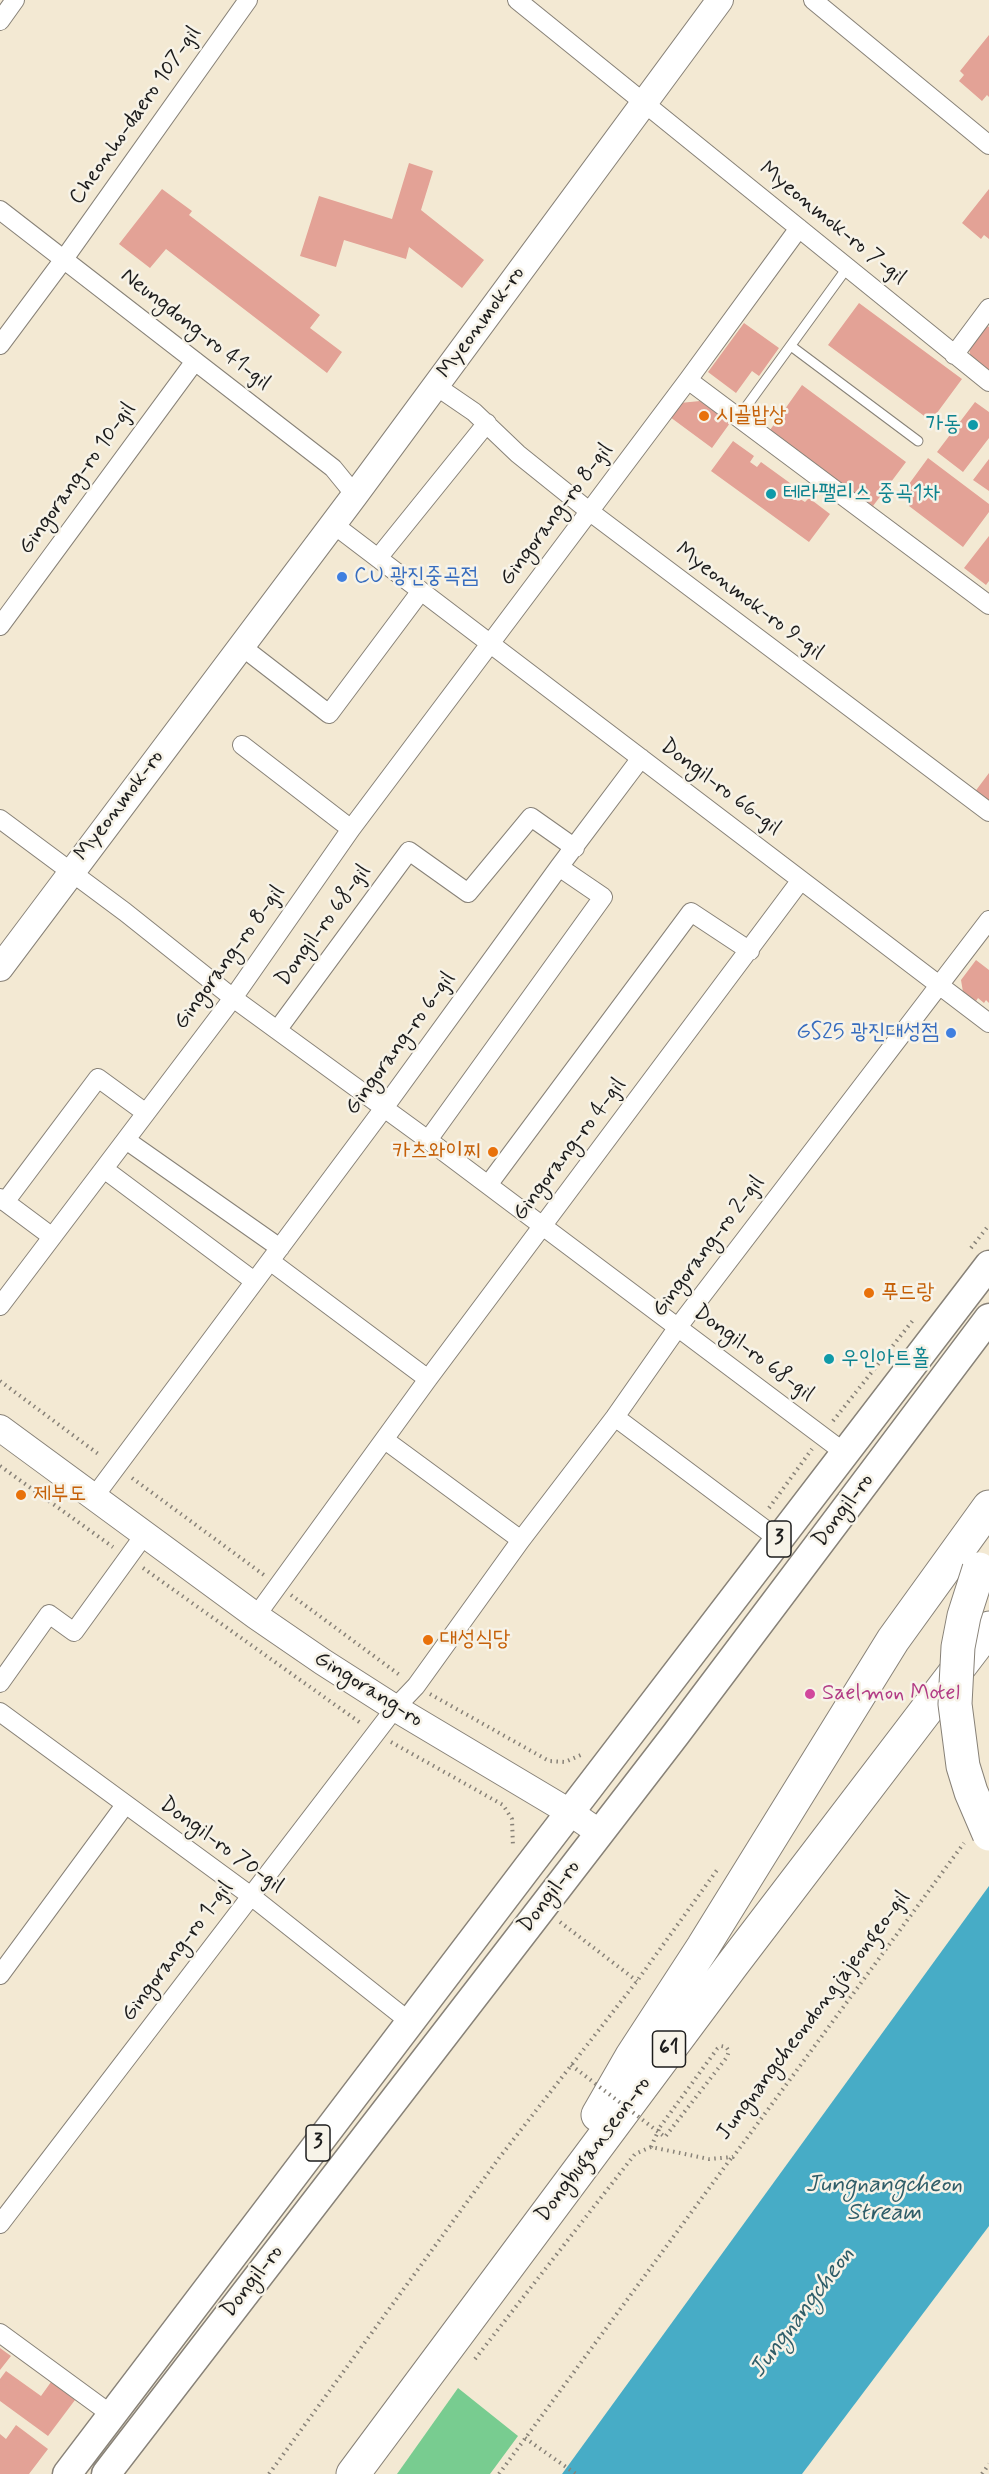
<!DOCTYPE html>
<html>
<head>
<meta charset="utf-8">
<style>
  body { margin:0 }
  canvas { display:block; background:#f3e9d3 }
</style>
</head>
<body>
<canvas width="989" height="2474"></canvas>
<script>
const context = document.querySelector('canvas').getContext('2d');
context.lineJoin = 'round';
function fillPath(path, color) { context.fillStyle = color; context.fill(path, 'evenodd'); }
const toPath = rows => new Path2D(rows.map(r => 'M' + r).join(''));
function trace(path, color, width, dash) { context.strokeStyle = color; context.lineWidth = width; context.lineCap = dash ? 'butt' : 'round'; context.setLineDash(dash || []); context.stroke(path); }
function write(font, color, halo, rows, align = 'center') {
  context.font = font + ' Mynerve,"Poor Story",sans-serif'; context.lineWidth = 5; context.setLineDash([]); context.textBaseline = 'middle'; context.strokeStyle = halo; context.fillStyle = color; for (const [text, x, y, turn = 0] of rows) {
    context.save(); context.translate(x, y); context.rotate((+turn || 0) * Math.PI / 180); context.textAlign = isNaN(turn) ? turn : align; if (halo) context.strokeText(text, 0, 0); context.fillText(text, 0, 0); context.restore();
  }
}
fillPath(toPath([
  [458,2388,518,2436,490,2474,397,2474]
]), '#78cc90');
fillPath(toPath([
  [989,1886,989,2226,802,2474,562,2474]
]), '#47acc6');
fillPath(toPath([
  [989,35,989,97,987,95,982,101,959,81,964,75,960,71],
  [409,163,433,171,421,210,484,260,462,288,409,247,406,259,344,240,336,267,300,256,319,196,392,219],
  [162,189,192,211,189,215,320,315,310,328,342,352,327,373,166,249,150,268,119,244],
  [989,189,989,239,984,235,981,239,962,223],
  [859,303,962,379,931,421,828,345],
  [744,323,779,348,759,376,752,371,736,393,708,372],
  [987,326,989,327,989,373,971,358,969,349],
  [802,385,906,462,873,506,770,430],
  [700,401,730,423,712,448,670,417,680,403],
  [975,402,989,412,989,438,963,472,937,452],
  [733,441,754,456,750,462,757,467,761,462,801,491,797,497,805,502,809,498,830,514,809,542,711,471],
  [928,458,989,504,989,512,963,547,909,506,912,502,901,495],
  [989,459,989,491,973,480],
  [989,536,989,581,986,585,964,568],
  [989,773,989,804,974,793],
  [976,960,989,970,989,1003,986,1000,984,1003,978,998,976,1001,963,992,961,980],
  [0,2348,11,2356,0,2370],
  [6,2371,41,2396,51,2382,75,2400,48,2436,0,2401,0,2379],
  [16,2425,48,2449,29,2474,0,2474,0,2434,6,2439]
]), '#e3a296');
const lane = toPath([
  [791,346,918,441],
  [738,418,847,268]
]);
const street = toPath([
  [517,0,989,382],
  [813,0,989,145],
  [0,21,15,0],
  [0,210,333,468,355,495],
  [0,345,64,259,248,0],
  [954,355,989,308],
  [688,380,989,605],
  [436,386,474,412,518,454,589,511,989,812],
  [333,524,989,1023],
  [378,558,487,423],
  [0,626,195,361],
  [241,646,329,714,421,591],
  [242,745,351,829],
  [0,819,125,912,233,998,428,1140,845,1453],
  [278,1029,409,851,468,893,531,817,575,848],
  [126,1140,280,1248],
  [428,1140,603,897,559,867],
  [104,1169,254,1281],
  [488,1185,691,912,750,951],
  [0,1198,51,1236],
  [5,1202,98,1078,146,1113],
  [270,1261,428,1379],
  [0,1306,233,998,351,829,688,380,799,228],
  [615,1417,778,1539],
  [385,1440,521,1540],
  [94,1497,384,1108,559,867,641,758],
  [256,1616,428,1379,801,880],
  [0,1683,49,1614,74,1632,145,1534],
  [0,1712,251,1896,410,2022],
  [0,1975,125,1805],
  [0,2224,395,1708,416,1686,521,1540,615,1417,678,1327,989,920],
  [0,2333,112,2415]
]);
const secondary = toPath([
  [0,968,355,495,720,0],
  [0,1428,256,1616,323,1662,395,1708,571,1813,600,1833]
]);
const primary = toPath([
  [67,2474,528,1867,989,1265],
  [106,2474,676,1734,989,1318]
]);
const highway = toPath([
  [598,2115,632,2056,703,1947,893,1640,989,1507],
  [353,2474,732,1965,989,1628]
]);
trace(lane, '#888278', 11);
trace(street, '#888278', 20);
trace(secondary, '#888278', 28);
trace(primary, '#888278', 31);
trace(highway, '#888278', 35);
trace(toPath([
  [971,1248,989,1225],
  [0,1381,101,1456],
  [833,1421,914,1319],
  [0,1466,113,1547],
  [132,1478,264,1575],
  [769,1508,812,1449],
  [143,1568,362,1724],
  [291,1595,401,1676],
  [430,1694,549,1761,565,1762,583,1754],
  [391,1742,503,1805,512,1819,513,1847],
  [560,1922,637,1981],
  [651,2147,660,2127],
  [475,2359,635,2154,651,2147,709,2159,733,2157,964,1843],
  [525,2438,576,2474],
  [269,2474,499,2158,637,1981,717,1870],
  [499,2474,732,2157],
  [982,2474,989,2464]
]), '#888278', 4, [1.5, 4.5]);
trace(lane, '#fff', 9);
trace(street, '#fff', 18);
trace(secondary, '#fff', 26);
trace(primary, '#fff', 28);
trace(highway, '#fff', 33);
const highwayBridge = toPath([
  [979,1569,964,1616,958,1647,955,1704,963,1766,971,1792,989,1834]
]);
trace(highwayBridge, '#888278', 35, []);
trace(toPath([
  [571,2065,665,2137,727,2057,729,2051,726,2047,721,2046,717,2049,660,2127]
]), '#888278', 4, [1.5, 4.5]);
trace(highwayBridge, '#fff', 33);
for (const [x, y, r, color] of [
  [704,416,6,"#e8710a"],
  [973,425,6,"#0f9aa8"],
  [771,494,6,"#0f9aa8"],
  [342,577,6,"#3f7fe0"],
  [951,1033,6,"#3f7fe0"],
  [493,1152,6,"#e8710a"],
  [869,1293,6,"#e8710a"],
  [829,1359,6,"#0f9aa8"],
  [21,1495,6,"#e8710a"],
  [428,1640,6,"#e8710a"],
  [810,1694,6,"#d1479c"]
]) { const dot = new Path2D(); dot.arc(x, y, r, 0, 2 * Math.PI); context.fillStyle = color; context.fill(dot); trace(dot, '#f7f3e8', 2); }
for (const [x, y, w] of [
  [779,1539,24],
  [669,2049,33],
  [318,2143,24]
]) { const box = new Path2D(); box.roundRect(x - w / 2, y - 18, w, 36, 4.5); context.fillStyle = '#f7f3e8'; context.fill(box); trace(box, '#1c1c1c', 1.5); }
write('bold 21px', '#1c1c1c', null, [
  ["3",779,1539],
  ["61",669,2049],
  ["3",318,2143]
]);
write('22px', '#1c1c1c', '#f7f3e8', [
  ["Cheonho-daero 107-gil",136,116,-55],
  ["Myeonmok-ro 7-gil",832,224,39],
  ["Myeonmok-ro",482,323,-54],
  ["Neungdong-ro 41-gil",195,330,38],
  ["Gingorang-ro 10-gil",78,479,-54],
  ["Gingorang-ro 8-gil",557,515,-53],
  ["Myeonmok-ro 9-gil",749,602,37],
  ["Dongil-ro 66-gil",720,788,37],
  ["Myeonmok-ro",120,806,-53],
  ["Dongil-ro 68-gil",324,926,-54],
  ["Gingorang-ro 8-gil",230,958,-54],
  ["Gingorang-ro 6-gil",401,1044,-54],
  ["Gingorang-ro 4-gil",570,1150,-53],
  ["Gingorang-ro 2-gil",709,1247,-53],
  ["Dongil-ro 68-gil",753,1354,37],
  ["Dongil-ro",844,1511,-53],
  ["Gingorang-ro",368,1690,32],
  ["Dongil-ro 70-gil",221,1846,36],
  ["Dongil-ro",550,1897,-52],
  ["Gingorang-ro 1-gil",178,1952,-53],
  ["Jungnangcheondongjajeongeo-gil",814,2016,-53],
  ["Dongbuganseon-ro",594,2150,-53],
  ["Dongil-ro",253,2282,-52]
]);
write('22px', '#c56008', '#f7f3e8', [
  ["시골밥상",716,416],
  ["카츠와이찌",481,1152,"right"],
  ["푸드랑",881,1293],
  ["제부도",33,1495],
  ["대성식당",440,1640]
], 'left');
write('22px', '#0d838f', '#f7f3e8', [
  ["가동",961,425,"right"],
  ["테라팰리스 중곡1차",783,494],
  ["우인아트홀",841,1359]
], 'left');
write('22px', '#366cbe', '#f7f3e8', [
  ["CU 광진중곡점",354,577],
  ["GS25 광진대성점",939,1033,"right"]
], 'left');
write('22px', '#b23c85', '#f7f3e8', [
  ["Saelmon Motel",822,1694]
], 'left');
write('italic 24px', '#2f5d68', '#f7f3e8', [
  ["Jungnangcheon",884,2186],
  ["Stream",884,2214],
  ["Jungnangcheon",803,2313,-53]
]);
</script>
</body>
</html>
